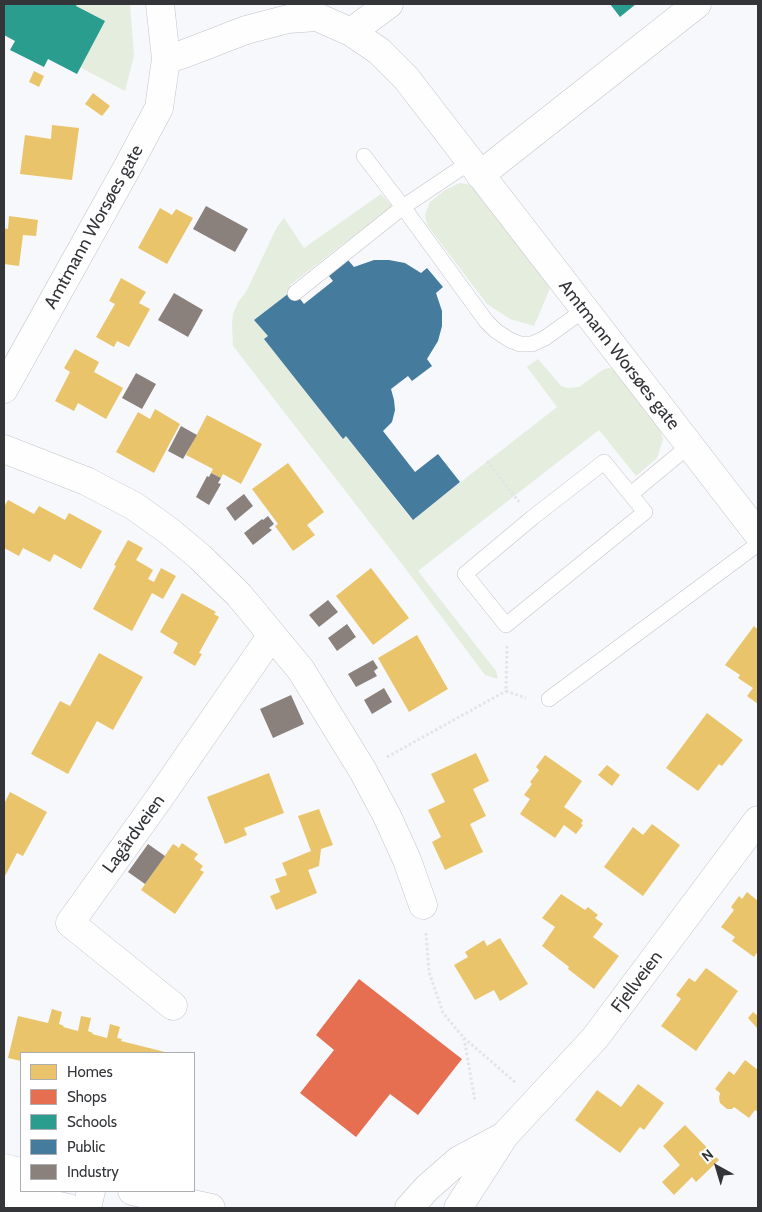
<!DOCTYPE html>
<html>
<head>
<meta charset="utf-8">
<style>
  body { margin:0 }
  #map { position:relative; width:762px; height:1212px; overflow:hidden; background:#f7f8fc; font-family:Cabin,sans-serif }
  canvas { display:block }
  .frame { position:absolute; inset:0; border:5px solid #333539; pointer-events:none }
  .legend { position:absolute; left:20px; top:1052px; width:175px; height:140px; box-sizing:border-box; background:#fff; border:1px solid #adaeb0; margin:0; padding:6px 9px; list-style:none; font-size:15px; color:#333539 }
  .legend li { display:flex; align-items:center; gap:10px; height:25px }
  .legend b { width:25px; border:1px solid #adaeb0 }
  .north { position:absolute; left:692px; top:1142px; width:50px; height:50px; -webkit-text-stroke:4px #fff; paint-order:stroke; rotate:321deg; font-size:14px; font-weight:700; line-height:20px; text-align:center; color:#333539 }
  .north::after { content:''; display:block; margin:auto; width:18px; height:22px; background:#333539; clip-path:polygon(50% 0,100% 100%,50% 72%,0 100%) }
</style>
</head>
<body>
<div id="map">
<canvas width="762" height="1212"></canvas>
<div class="frame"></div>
<ul class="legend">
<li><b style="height:14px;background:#e9c46a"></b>Homes</li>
<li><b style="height:14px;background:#e76f51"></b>Shops</li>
<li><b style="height:14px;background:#2a9d8f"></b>Schools</li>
<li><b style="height:14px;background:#457b9d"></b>Public</li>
<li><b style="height:14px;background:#8a817c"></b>Industry</li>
</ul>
<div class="north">N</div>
</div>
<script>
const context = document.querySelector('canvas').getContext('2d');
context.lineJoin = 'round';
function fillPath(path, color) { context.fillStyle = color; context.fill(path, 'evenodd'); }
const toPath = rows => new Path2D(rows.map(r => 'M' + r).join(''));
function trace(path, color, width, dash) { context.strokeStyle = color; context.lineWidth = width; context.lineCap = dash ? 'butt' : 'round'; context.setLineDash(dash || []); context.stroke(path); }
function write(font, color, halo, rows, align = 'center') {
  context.font = font + ' Cabin,sans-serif'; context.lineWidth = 5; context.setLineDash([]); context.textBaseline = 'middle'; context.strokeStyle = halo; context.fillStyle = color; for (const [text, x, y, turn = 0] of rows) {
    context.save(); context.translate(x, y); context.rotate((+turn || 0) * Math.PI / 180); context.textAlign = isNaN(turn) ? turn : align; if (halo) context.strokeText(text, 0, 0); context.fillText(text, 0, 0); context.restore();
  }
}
fillPath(toPath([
  [4,4,130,4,134,56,125,91,4,27],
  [460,183,471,185,551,286,534,326,510,319,487,304,427,225,425,215,430,202,445,190],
  [381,194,392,206,290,285,293,290,254,320,268,336,265,339,343,439,346,436,412,520,557,407,527,367,538,359,561,386,567,388,579,387,604,369,610,368,615,370,658,424,663,439,657,458,636,476,599,430,418,571,496,671,498,679,485,675,405,568,233,346,232,325,233,314,238,302,246,292,277,227,284,218,304,248]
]), '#e4edde');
fillPath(toPath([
  [34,71,44,76,39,87,29,82],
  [93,93,110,106,102,116,85,104],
  [52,125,79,128,72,180,20,174,25,135,51,139],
  [160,208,172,215,176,209,193,218,167,264,138,248],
  [9,216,38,220,36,236,23,235,19,266,4,264,4,228,8,229],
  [121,278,146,292,139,303,150,309,129,347,117,341,114,347,96,337,115,304,109,301],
  [75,349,99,362,94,372,123,388,106,419,78,403,74,411,55,401,70,372,64,368],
  [155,409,180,424,154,473,116,452,138,412,150,419],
  [207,415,262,444,241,484,223,474,221,478,211,473,213,469,186,455],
  [288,463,324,512,307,525,315,535,293,551,275,526,278,524,252,489],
  [8,500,34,514,39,506,65,520,69,513,102,531,81,569,54,554,50,562,23,548,19,556,4,548,4,507],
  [128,540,143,548,136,560,153,570,148,579,154,582,161,568,176,576,163,599,152,593,132,631,93,609,116,566,114,565],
  [371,568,409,618,373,645,336,596],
  [182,593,216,612,214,614,219,617,199,653,202,654,195,666,173,653,178,643,160,632],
  [754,626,758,630,758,704,747,696,753,688,738,678,740,675,725,665],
  [417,635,448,689,409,712,378,658],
  [99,653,143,677,113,730,97,721,68,774,31,754,60,701,70,706],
  [707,713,743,740,722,766,719,764,698,791,666,768],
  [476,753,489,781,473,789,486,816,470,824,483,852,445,870,432,842,441,837,428,810,445,802,431,774],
  [545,755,582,781,564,807,583,820,581,824,583,825,576,834,564,825,555,838,520,814,530,799,524,795,532,784,530,782,539,770,536,767],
  [607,765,620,775,612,786,598,775],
  [269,773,284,813,244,828,247,835,225,844,207,797],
  [10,792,47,812,23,856,17,853,4,878,4,804],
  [319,809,333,845,321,849,319,866,308,870,317,893,276,910,270,896,280,892,275,879,287,875,282,863,311,851,298,816],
  [652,824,680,845,643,896,604,867,633,827,643,835],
  [182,843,198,854,194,859,203,866,200,870,204,872,175,914,141,890,173,844,178,847,178,849],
  [747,892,758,901,758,951,754,957,732,941,735,937,721,927,734,910,731,907,739,896,742,899],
  [561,894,585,910,588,907,598,915,595,918,603,924,593,937,619,956,594,989,568,969,569,967,542,946,555,927,542,918],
  [500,938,528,984,500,1001,494,990,475,1000,454,965,468,957,465,952,484,940,487,946],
  [706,968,738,991,696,1051,661,1026,681,999,676,995,689,978,695,982],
  [52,1009,62,1012,59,1024,64,1026,63,1027,78,1031,81,1016,91,1018,88,1031,93,1033,92,1034,107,1038,110,1024,120,1027,117,1038,122,1039,121,1041,169,1053,21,1053,21,1061,8,1058,18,1016,48,1023],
  [753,1012,758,1016,757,1028,748,1018],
  [745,1060,758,1070,758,1112,755,1110,749,1118,734,1107,732,1109,727,1109,720,1103,719,1098,720,1093,715,1089,729,1071,734,1075],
  [638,1084,664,1103,644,1130,640,1127,620,1153,575,1120,597,1090,621,1107],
  [685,1125,719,1160,696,1182,692,1177,674,1195,662,1182,680,1165,663,1146]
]), '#e9c46a');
fillPath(toPath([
  [359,979,462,1059,418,1115,390,1094,356,1137,300,1093,334,1050,316,1035]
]), '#e76f51');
fillPath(toPath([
  [4,4,77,4,76,6,105,21,77,74,48,59,44,67,10,50,15,41,4,35],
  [610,4,636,4,620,17]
]), '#2a9d8f');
fillPath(toPath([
  [348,260,354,267,374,260,389,260,405,263,421,273,427,268,443,287,436,293,442,311,442,326,438,341,427,359,432,366,412,381,408,376,391,389,394,400,395,410,392,422,383,431,415,472,438,454,460,482,413,520,346,436,343,439,264,339,268,336,254,320,293,290,304,304,333,281,329,276]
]), '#457b9d');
fillPath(toPath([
  [206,206,248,229,235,252,193,229],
  [174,293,203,310,188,337,158,320],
  [136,373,156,384,142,409,122,398],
  [181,426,197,435,183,459,168,451],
  [211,473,221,478,218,483,221,484,209,505,196,497,207,476,209,477],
  [244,494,253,506,235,521,226,508],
  [268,516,274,524,269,528,272,530,253,545,244,533,262,519,263,520],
  [328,600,338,612,319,627,309,615],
  [347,624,356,637,337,651,328,638],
  [373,660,378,668,374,671,377,676,356,687,348,674],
  [384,688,392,702,372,714,364,700],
  [291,695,304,724,273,738,260,709],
  [148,844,165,856,145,884,128,872]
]), '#8a817c');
const service = toPath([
  [364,156,403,207,486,321,496,331,510,340,520,344,532,344,545,338,584,310],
  [295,293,403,207,470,162],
  [604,462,645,512,506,625,465,574,532,518,604,462],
  [631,494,690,445],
  [549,699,758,544]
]);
const minor = toPath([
  [351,32,389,4],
  [166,59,181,55,246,30,288,19,317,17,351,32,379,51,406,78,758,534],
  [480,175,697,4],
  [4,389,127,168,159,108,166,59,160,4],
  [4,449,86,481,134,506,169,531,200,557,239,595,301,670,363,771,387,816,407,860,423,905],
  [173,1006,70,923,158,800,272,635],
  [409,1208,427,1188,459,1160,504,1136],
  [458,1208,505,1135,595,1038,758,820]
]);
const tertiary = toPath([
  [87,1208,91,1191]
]);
const primary = toPath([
  [4,1168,21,1172],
  [132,1191,211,1208],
  [4,1194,68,1208]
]);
trace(service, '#c2c3c7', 16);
trace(minor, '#c2c3c7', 29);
trace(tertiary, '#c2c3c7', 29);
trace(primary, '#c2c3c7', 29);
trace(toPath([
  [487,461,519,502],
  [507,646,506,691,526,698],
  [387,757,506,691],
  [426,933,429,972,443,1013,464,1038,516,1083],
  [464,1038,475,1101]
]), '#e3e4e5', 3, [2.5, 2.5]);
trace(service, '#fefeff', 15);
trace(minor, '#fefeff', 28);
trace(tertiary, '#fefeff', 28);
trace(primary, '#fefeff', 28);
write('18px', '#333539', '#fff', [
  ["Amtmann Worsøes gate",94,227,-61],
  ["Amtmann Worsøes gate",619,355,52],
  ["Lagårdveien",134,834,-54],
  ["Fjellveien",637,982,-53]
]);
</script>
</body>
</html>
